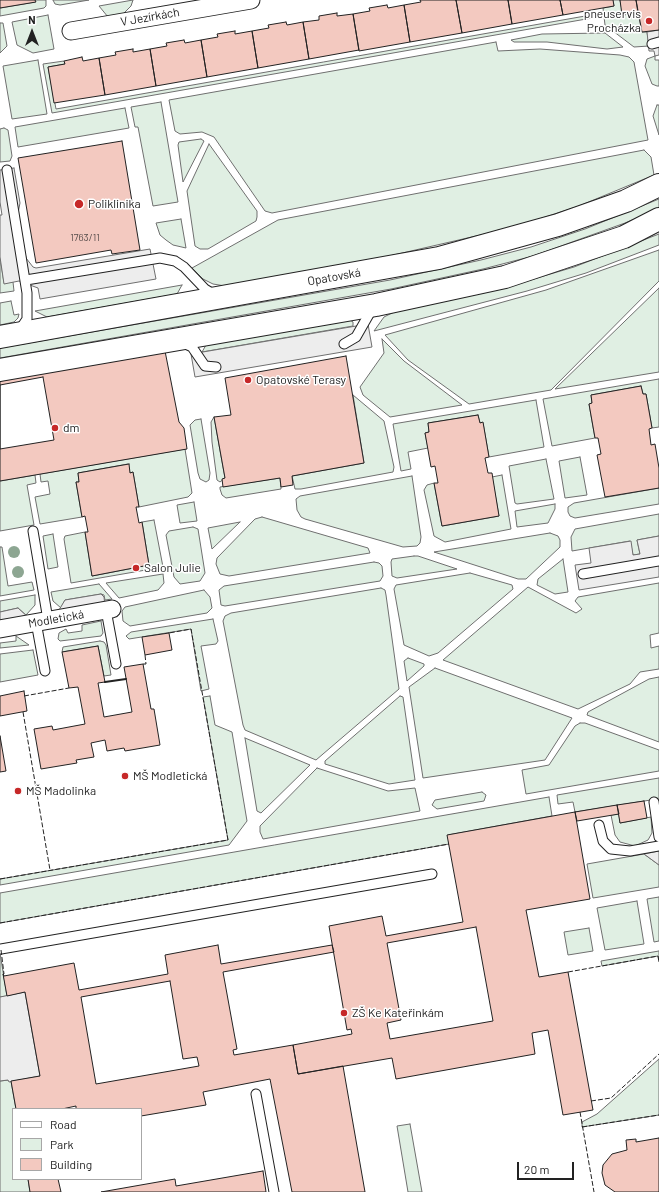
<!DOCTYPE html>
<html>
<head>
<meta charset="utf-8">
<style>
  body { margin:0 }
  #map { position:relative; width:659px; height:1192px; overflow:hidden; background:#fff; font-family:Barlow,sans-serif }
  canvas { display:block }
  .legend { position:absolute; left:12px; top:1108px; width:130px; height:72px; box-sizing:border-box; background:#fff; border:1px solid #a7a7a7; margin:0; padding:5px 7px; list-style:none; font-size:12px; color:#222 }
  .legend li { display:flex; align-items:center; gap:8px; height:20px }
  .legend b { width:20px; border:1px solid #a7a7a7 }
  .north { position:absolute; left:12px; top:12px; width:40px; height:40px; -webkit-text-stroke:3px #fff; paint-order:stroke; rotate:0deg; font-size:11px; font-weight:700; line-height:16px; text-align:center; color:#222 }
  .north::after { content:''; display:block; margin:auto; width:14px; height:18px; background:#222; clip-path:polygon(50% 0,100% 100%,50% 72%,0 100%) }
  .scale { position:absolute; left:517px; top:1162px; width:57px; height:18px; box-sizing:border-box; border:2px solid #222; border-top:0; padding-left:5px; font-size:12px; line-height:14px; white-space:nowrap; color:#222; -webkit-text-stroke:3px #fff; paint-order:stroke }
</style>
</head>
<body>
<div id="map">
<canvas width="659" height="1192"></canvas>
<ul class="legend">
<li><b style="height:5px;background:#fff"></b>Road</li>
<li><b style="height:11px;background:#e0efe3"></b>Park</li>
<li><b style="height:11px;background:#f3c9c0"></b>Building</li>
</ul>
<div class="north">N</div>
<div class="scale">20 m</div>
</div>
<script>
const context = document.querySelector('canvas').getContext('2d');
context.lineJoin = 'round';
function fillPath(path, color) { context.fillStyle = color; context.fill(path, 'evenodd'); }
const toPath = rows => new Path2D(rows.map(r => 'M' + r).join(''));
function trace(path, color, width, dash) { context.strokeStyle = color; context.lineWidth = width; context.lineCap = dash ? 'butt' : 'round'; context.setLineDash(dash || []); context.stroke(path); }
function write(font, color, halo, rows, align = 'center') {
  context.font = font + ' Barlow,sans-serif'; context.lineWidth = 3; context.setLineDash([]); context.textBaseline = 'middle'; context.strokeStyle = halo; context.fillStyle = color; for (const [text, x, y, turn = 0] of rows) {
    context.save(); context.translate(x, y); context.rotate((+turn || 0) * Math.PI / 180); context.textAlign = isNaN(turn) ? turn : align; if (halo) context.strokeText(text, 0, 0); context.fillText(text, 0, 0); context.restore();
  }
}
const green = toPath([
  [35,0,46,0,46,6,44,8,0,16,0,8,35,2,35,0],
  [53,0,89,0,60,5,55,4,53,0],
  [133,0,131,6,122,15,108,17,99,6,133,0],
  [613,0,620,0,623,15,638,13,642,32,647,32,649,46,634,47,605,25,603,8,614,6,613,0],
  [48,15,54,49,33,53,17,45,12,22,48,15],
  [591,15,592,18,52,113,43,64,64,61,65,64,48,67,56,109,591,15],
  [0,23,3,23,7,46,0,53,0,23],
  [605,33,623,47,607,49,547,42,514,42,511,40,542,34,605,33],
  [496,42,498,51,540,49,620,55,629,57,634,62,648,140,272,213,265,211,214,137,202,132,180,134,175,131,169,100,496,42],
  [655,56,655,60,659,60,659,86,657,86,652,84,645,66,647,59,655,56],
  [38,60,47,114,12,119,3,66,38,60],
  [161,102,178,202,153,206,138,127,135,127,131,107,161,102],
  [657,105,659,105,659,135,653,116,657,105],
  [125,108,129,128,18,147,15,127,125,108],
  [4,128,8,130,12,156,10,161,0,162,0,129,4,128],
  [201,139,204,141,183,182,178,145,179,142,201,139],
  [209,144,257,211,257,217,256,221,208,249,200,249,195,246,187,191,209,144],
  [644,150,651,157,654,175,579,206,515,227,372,260,225,286,213,284,203,279,192,268,278,220,644,150],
  [659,199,659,209,625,223,533,256,483,269,391,289,0,358,0,348,390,280,481,260,531,247,585,229,659,199],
  [181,219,186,248,173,245,166,240,160,235,156,223,181,219],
  [659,234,659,245,586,273,527,291,374,331,384,317,394,312,480,293,527,281,574,267,659,234],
  [659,250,659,281,551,390,469,404,408,360,385,335,546,290,659,250],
  [0,257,4,283,13,282,14,291,0,293,0,257],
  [182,285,177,294,47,317,35,311,182,285],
  [659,288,659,372,555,389,659,288],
  [11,301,14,315,19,314,18,318,14,322,0,325,0,303,11,301],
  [350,320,353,322,353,326,202,352,206,345,350,320],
  [382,339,404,361,462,405,390,417,363,395,360,387,384,353,382,339],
  [659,379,659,427,652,428,646,394,643,394,641,386,591,395,592,403,589,404,595,438,552,446,543,399,659,379],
  [353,395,384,421,394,467,393,472,301,489,295,489,292,476,364,463,353,395],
  [536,400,544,447,489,457,483,423,480,423,478,415,428,423,429,432,425,433,428,448,408,452,411,469,401,471,393,424,536,400],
  [214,417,225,478,220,482,217,480,212,442,211,422,214,417],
  [201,419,210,473,209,480,206,482,200,479,198,473,190,425,195,420,201,419],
  [185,449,192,493,188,497,139,507,133,472,130,473,128,464,78,473,79,482,76,482,82,517,40,524,35,497,50,494,48,481,41,482,40,474,185,449],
  [580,457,587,495,565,498,559,461,580,457],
  [546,459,554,499,517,504,515,503,509,466,546,459],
  [35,475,36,483,27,485,34,525,0,531,0,481,35,475],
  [502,475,511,529,445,542,434,536,424,490,427,485,434,483,442,526,499,516,492,477,502,475],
  [412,476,421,537,420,543,417,546,403,547,305,519,301,517,297,510,296,499,300,496,412,476],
  [280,478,281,489,226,498,222,495,220,489,220,487,280,478],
  [659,488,659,504,575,518,570,516,568,512,568,507,574,503,659,488],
  [194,502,197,521,180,523,177,505,194,502],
  [555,504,555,509,548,523,517,527,515,511,555,504],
  [659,514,659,536,637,540,640,554,633,555,630,541,572,551,571,537,575,529,659,514],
  [262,517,368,548,370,553,229,576,220,574,216,564,217,558,255,519,262,517],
  [154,520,163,567,71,583,64,539,65,536,85,532,92,576,149,565,142,522,154,520],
  [240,522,212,549,208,528,240,522],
  [193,527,198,529,205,573,200,581,180,584,174,577,166,535,169,531,193,527],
  [550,533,558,536,560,540,560,547,526,579,518,579,434,552,550,533],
  [53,534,58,567,48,569,43,536,53,534],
  [0,547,2,547,8,586,32,582,34,590,0,596,0,547],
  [414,556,418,556,457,569,397,578,392,576,391,562,392,559,414,556],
  [563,559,568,592,555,594,537,585,538,579,563,559],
  [374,562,379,563,382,566,383,576,380,581,225,606,221,605,219,590,224,586,374,562],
  [470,573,512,585,513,589,438,653,429,656,404,645,394,589,396,585,470,573],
  [163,574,164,583,158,590,119,598,106,583,163,574],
  [659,583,659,633,650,635,651,648,659,646,659,669,640,672,630,684,578,709,443,660,528,587,576,613,582,609,575,601,578,597,659,583],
  [99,584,112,599,105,600,104,595,101,594,65,600,61,608,53,601,51,592,99,584],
  [381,588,385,590,386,595,399,689,316,760,245,730,243,725,223,621,225,616,231,613,381,588],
  [204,590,210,597,212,608,207,613,130,626,123,621,122,611,125,607,204,590],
  [35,595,35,605,26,615,18,608,0,612,0,601,35,595],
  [213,619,218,641,216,644,201,646,209,689,201,691,191,629,129,639,126,636,131,632,213,619],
  [101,621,103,633,101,636,60,641,58,639,59,633,66,629,68,633,82,631,82,625,101,621],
  [16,636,29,645,0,648,0,643,16,641,16,636],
  [100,641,104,642,106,645,111,675,104,676,98,646,62,652,63,647,100,641],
  [33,650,38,675,0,682,0,654,33,650],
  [408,658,424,664,424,666,407,681,404,661,408,658],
  [435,668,572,718,545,760,423,778,409,687,435,668],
  [659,677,659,742,587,715,588,712,649,679,659,677],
  [210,696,215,725,232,732,247,821,229,845,0,885,0,879,228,840,203,697,210,696],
  [400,696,403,697,415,780,389,784,325,764,325,761,400,696],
  [580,723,585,723,659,750,659,771,526,794,522,770,549,765,575,726,580,723],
  [245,738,310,765,261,813,257,811,245,738],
  [317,768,388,791,415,788,420,811,263,839,260,832,260,826,317,768],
  [659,778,659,808,657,799,575,812,573,802,558,804,557,795,659,778],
  [482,792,486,795,484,801,437,809,432,805,435,800,482,792],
  [549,797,552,816,448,835,449,844,0,923,0,893,549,797],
  [619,814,620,823,651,817,652,833,648,840,635,846,620,842,615,835,611,815,619,814],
  [644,854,659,865,659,887,593,898,587,864,644,854],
  [659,897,659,941,654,942,647,899,659,897],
  [637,901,644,944,605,950,597,908,637,901],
  [589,928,593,951,568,955,564,932,589,928],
  [659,951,659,962,658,956,602,966,601,961,659,951],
  [0,953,7,996,0,997,0,953],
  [659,1059,659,1115,582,1127,582,1122,597,1114,659,1059],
  [9,1080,11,1081,16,1109,13,1109,13,1179,28,1179,30,1192,0,1192,0,1081,9,1080],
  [410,1124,422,1192,408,1192,397,1126,410,1124]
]);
fillPath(green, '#e0efe3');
trace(green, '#6f6f6f', 1);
const parking = toPath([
  [659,30,659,55,655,56,654,51,649,51,647,32,659,30],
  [14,168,20,203,18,213,26,258,33,267,36,268,150,249,156,279,40,299,38,288,19,281,4,284,0,257,0,215,2,215,0,202,0,170,14,168],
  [368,324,372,347,195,377,191,354,368,324],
  [659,536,659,577,579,590,575,565,591,563,589,548,631,541,633,555,640,554,637,540,659,536],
  [101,594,104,597,105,606,56,615,65,600,101,594],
  [18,608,30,619,0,624,0,612,18,608],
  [659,851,659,865,644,854,659,851],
  [25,992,40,1076,9,1082,8,1080,0,1081,0,997,25,992]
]);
fillPath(parking, '#ededed');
trace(parking, '#6f6f6f', 1);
const building = toPath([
  [0,0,35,0,36,2,0,8,0,0],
  [420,0,456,0,462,33,410,42,404,5,421,2,420,0],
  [456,0,508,0,512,24,462,33,456,0],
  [508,0,560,0,563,15,512,24,508,0],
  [560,0,613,0,614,6,563,15,560,0],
  [620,0,636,0,638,13,622,15,620,0],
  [636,0,659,0,659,30,642,32,636,0],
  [387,5,388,8,404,5,410,42,359,51,353,14,370,11,369,8,387,5],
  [337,13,337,16,353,14,359,50,309,59,303,22,319,20,319,16,337,13],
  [286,22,287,25,303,22,309,59,258,68,252,31,269,28,268,25,286,22],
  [235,31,235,34,252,31,258,68,207,77,201,40,218,37,217,34,235,31],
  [184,40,185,43,201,40,207,77,156,86,150,49,167,46,166,43,184,40],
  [133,49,133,52,150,49,156,86,105,95,99,58,116,55,115,52,133,49],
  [82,57,83,61,99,58,105,95,54,103,48,67,65,64,64,61,82,57],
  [122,141,140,250,112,254,111,250,36,263,18,158,122,141],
  [165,351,179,422,184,428,187,449,0,481,0,380,165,351],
  [346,356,364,463,292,476,293,485,281,487,280,478,223,487,222,479,225,478,214,417,231,415,225,378,346,356],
  [43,377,54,440,0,449,0,385,43,377],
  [641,386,643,394,646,394,652,428,649,429,651,445,655,444,659,468,659,488,605,497,597,455,601,454,598,438,595,438,589,404,592,403,591,395,641,386],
  [478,415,480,423,483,422,489,457,485,458,488,473,492,473,499,516,442,526,434,483,438,483,435,466,431,467,425,433,429,432,428,423,478,415],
  [129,464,130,473,133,472,139,507,136,507,139,523,142,522,149,565,92,576,85,532,88,532,85,516,82,517,76,482,79,482,78,473,129,464],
  [169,633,172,650,145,655,142,637,169,633],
  [98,646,105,682,98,683,104,717,132,712,124,667,143,664,151,709,154,709,160,745,125,751,124,748,107,751,105,740,91,743,94,757,76,760,77,763,41,769,34,729,52,726,53,730,85,724,78,687,69,688,62,652,98,646],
  [24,691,27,711,0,716,0,696,24,691],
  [0,736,6,771,0,772,0,736],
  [644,801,647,818,620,823,617,805,644,801],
  [617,805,619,814,577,821,575,812,617,805],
  [575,812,590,899,526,910,539,977,568,972,593,1110,563,1115,548,1030,532,1033,535,1054,396,1079,392,1058,298,1074,293,1045,352,1034,351,1029,347,1030,329,926,382,916,386,936,463,922,447,835,575,812],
  [476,927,493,1021,390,1039,387,1023,401,1020,387,943,476,927],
  [218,945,221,964,332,945,334,952,223,972,237,1049,233,1050,234,1055,293,1045,298,1074,343,1066,365,1192,292,1192,270,1079,203,1092,206,1105,141,1116,141,1109,76,1109,76,1106,62,1109,16,1109,11,1081,40,1076,25,992,7,996,3,974,4,976,74,963,79,990,168,974,165,955,218,945],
  [170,981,183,1059,197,1057,199,1066,96,1084,81,997,170,981],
  [659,1138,659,1192,615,1192,605,1185,602,1173,603,1165,612,1154,627,1150,626,1140,636,1139,636,1142,659,1138],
  [263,1171,266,1192,101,1192,175,1179,176,1186,263,1171],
  [28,1179,58,1179,61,1192,30,1192,28,1179]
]);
fillPath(building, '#f3c9c0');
trace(building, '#222', 1);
const service = toPath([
  [652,44,659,42],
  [7,170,27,293,27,319,19,331],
  [26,280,160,258,175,261,184,267,205,289,215,295],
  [181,342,192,347,205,366,216,367],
  [344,344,356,337,372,309],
  [33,531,48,620],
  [583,574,659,561],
  [106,610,116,664],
  [36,622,45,671],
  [654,802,659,837],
  [599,825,603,841,611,849,630,851,659,846],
  [1,949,432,874],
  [256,1094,274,1192]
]);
const minor = toPath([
  [71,31,251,0],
  [0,629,112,609]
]);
const secondary = toPath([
  [0,337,439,258,558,225,626,201,659,185],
  [0,370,376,305,505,277,624,237,659,219]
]);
trace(service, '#222', 11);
trace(minor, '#222', 19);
trace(secondary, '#222', 24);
trace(service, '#fff', 9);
trace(minor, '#fff', 17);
trace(secondary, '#fff', 22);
trace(toPath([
  [143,664,146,664,145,655],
  [24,696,69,688],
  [23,712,50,870],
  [0,879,228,840,191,629,169,633],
  [0,923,449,844],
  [1,950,4,974,3,974],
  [568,972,658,956,659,962],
  [591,1101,611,1098,659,1054],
  [580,1112,594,1192],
  [582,1127,659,1115]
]), '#222', 1, [5, 2]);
trace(toPath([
  [105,682,126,679]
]), '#222', 2);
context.fillStyle = '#8da692';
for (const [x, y] of [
  [14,552],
  [18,572]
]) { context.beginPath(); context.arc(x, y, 6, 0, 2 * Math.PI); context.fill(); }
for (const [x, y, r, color] of [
  [649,21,4,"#c62828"],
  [79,204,5,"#c62828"],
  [248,380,4,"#c62828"],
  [55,428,4,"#c62828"],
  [136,568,4,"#c62828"],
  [125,776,4,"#c62828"],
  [18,791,4,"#c62828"],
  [344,1013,4,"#c62828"]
]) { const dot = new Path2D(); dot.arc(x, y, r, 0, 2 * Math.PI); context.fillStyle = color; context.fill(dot); trace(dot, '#fff', 1.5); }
write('10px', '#564c4a', null, [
  ["1763/11",85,238]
]);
write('12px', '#222', '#fff', [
  ["pneuservis",641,14,"right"],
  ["Procházka",641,28,"right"],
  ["Poliklinika",88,204],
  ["Opatovské Terasy",256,380],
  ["dm",63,428],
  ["Salon Julie",144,568],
  ["MŠ Modletická",133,776],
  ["MŠ Madolinka",26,791],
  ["ZŠ Ke Kateřinkám",352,1013]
], 'left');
write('12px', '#222', '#fff', [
  ["V Jezírkách",150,17,-10],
  ["Opatovská",334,277,-10],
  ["Modletická",56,619,-10]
]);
</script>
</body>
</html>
